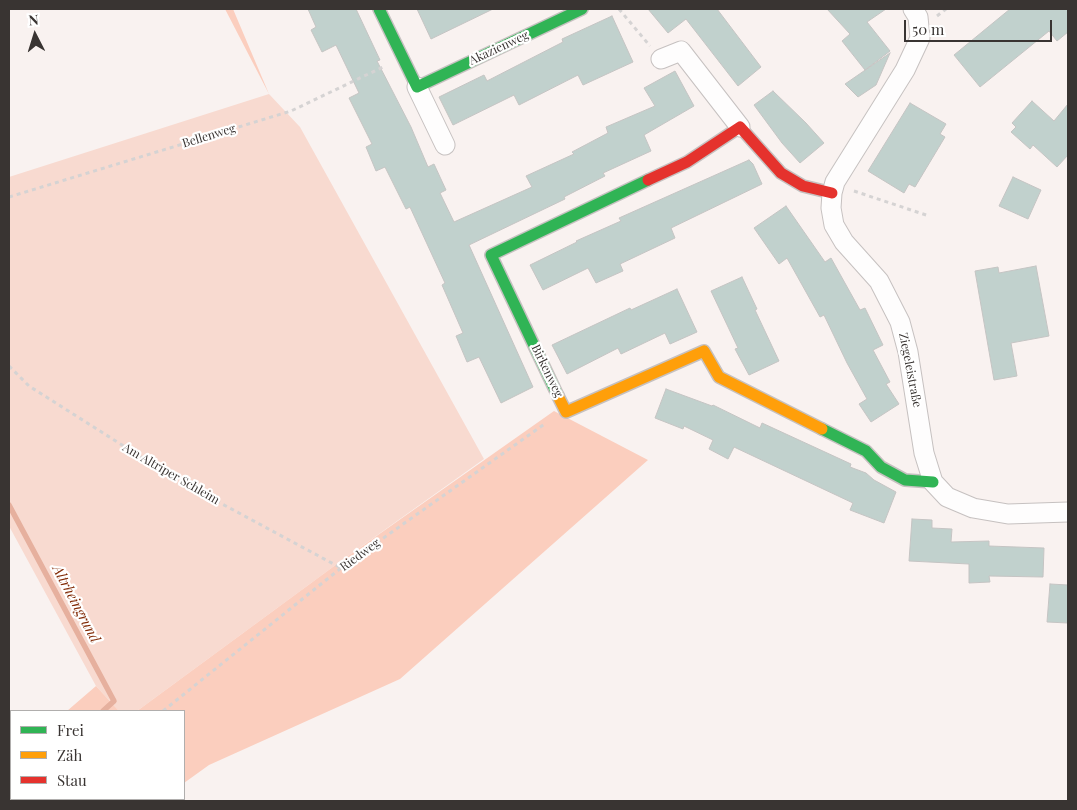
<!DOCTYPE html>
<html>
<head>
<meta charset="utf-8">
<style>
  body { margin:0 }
  #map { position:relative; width:1077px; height:810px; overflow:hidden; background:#f9f2f0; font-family:"Playfair Display",serif }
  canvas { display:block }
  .frame { position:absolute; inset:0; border:10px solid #393432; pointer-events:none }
  .legend { position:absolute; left:10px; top:710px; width:175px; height:90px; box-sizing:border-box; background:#fff; border:1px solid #b0aead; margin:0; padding:6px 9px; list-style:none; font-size:15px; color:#393432 }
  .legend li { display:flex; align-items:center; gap:10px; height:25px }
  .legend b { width:25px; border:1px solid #b0aead }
  .north { position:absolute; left:10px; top:10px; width:50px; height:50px; -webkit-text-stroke:4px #fff; paint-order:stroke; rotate:355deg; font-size:14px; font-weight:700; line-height:20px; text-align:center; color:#393432 }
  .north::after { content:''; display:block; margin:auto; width:18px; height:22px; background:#393432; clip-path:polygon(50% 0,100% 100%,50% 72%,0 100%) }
  .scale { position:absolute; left:904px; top:20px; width:148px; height:22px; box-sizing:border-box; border:2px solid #393432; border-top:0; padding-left:6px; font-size:15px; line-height:18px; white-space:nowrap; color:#393432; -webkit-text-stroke:4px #fff; paint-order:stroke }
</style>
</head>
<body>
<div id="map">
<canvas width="1077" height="810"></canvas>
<div class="frame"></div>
<ul class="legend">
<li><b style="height:6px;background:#30b455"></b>Frei</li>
<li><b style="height:6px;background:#ff9f0a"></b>Zäh</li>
<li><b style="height:6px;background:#e5322d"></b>Stau</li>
</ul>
<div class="north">N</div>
<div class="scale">50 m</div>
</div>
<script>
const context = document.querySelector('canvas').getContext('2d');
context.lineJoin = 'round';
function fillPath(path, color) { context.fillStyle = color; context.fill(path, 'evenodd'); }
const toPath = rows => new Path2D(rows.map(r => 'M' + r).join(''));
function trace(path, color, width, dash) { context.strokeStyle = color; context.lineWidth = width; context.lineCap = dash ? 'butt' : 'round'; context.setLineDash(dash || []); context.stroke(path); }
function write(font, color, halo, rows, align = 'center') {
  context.font = font + ' "Playfair Display",serif'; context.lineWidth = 4.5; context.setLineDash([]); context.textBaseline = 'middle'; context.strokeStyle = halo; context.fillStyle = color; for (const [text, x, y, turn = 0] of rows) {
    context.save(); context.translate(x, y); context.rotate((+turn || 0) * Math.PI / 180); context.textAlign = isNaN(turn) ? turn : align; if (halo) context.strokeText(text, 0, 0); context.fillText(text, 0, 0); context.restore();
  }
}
fillPath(toPath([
  [269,94,300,127,484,459,341,561,137,711,119,711,96,686,9,526,9,177]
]), '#f8dad0');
fillPath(toPath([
  [225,9,233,9,269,94],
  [554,411,648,460,400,679,209,765,184,783,184,711,137,711,341,561],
  [96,686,119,711,67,711],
  [11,759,11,799,162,799,158,801,9,801,9,762]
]), '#fbcebe');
trace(toPath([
  [9,505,114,701,103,711],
  [9,800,11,797]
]), '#e6b09e', 5.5);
const building = toPath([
  [308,9,356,9,380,60,377,61,411,127,428,167,434,164,446,190,440,193,454,222,532,187,526,176,574,154,572,152,608,133,606,127,655,106,644,88,675,71,694,106,644,135,651,151,603,173,605,176,564,197,565,199,469,245,533,387,501,403,479,357,467,362,456,336,463,333,442,285,445,283,410,207,406,209,385,167,376,171,366,147,372,144,349,98,359,93,336,45,322,52,311,30,316,27,308,9],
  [417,9,493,9,431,39,417,9],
  [648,9,717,9,761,67,738,86,686,19,668,33,648,9],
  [827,9,886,9,867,22,890,51,865,70,842,41,850,34,827,9],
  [1010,9,1068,9,1068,32,1057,41,1049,31,980,87,954,55,1010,9],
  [612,16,633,62,583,85,578,75,519,105,514,95,453,125,439,97,484,75,487,81,563,42,562,39,612,16],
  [890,53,876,85,858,97,845,84,890,53],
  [773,91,806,123,824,143,800,163,782,143,754,105,773,91],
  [1032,101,1054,121,1068,104,1068,155,1057,167,1033,145,1030,149,1011,132,1016,127,1012,123,1032,101],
  [910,103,946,124,940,134,945,137,915,187,909,184,904,193,868,171,910,103],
  [749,160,753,164,762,184,671,228,675,238,620,264,623,271,596,283,588,268,543,290,530,265,577,242,576,241,621,221,619,218,749,160],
  [1013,177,1041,190,1028,219,999,206,1013,177],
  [786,206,825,262,831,258,860,310,865,308,883,345,873,350,890,382,886,384,899,404,871,422,859,404,867,399,847,363,824,315,820,317,787,258,779,264,754,228,786,206],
  [1036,266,1049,336,1011,343,1017,376,994,380,975,271,998,267,999,273,1036,266],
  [742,277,757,309,755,310,779,361,749,375,735,349,738,348,711,291,742,277],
  [677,289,697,332,670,344,665,333,621,354,618,348,567,374,552,345,630,308,631,310,677,289],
  [666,389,712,406,713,405,760,428,762,423,851,464,850,467,866,473,874,480,896,492,884,523,850,510,853,503,734,447,728,459,709,449,713,440,684,426,683,429,655,418,666,389],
  [912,519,932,520,932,528,952,529,951,542,989,541,989,546,1044,548,1043,577,989,576,990,582,969,583,969,564,909,561,912,519],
  [1050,584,1068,585,1068,623,1047,622,1050,584]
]);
fillPath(building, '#c1d1cd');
trace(building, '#c5c4c3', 1);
const street = toPath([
  [913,9,918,17,920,38,905,70,835,182,832,193,831,208,834,225,844,242,879,281,900,322,908,352,924,453,933,482,947,497,973,508,1008,514,1068,512],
  [661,59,681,51,740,127],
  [417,87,445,145]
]);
const fast = toPath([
  [379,9,417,87,582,9],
  [558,396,491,255,648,180],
  [822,429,866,451,881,467,905,480,933,482]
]);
const slow = toPath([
  [558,396,566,412,704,351,719,377,822,429]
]);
const jam = toPath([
  [648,180,687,162,740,127,781,173,803,186,832,193]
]);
trace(street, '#c6c1c0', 21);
trace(fast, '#c6c1c0', 14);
trace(slow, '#c6c1c0', 14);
trace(jam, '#c6c1c0', 14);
trace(toPath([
  [619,9,650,46],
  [937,16,946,9],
  [854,191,929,216],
  [9,197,291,111,383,67],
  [9,366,29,386,174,478,341,568],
  [163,711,341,568,546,423],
  [51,801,54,799]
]), '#d5d3d3', 3, [4, 4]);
trace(street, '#fefdfd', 19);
trace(fast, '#30b455', 11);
trace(slow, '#ff9f0a', 11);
trace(jam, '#e5322d', 11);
write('12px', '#393432', '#fff', [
  ["Akazienweg",499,48,-25],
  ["Bellenweg",209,136,-17],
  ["Ziegeleistraße",910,370,79],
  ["Birkenweg",547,371,64],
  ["Am Altriper Schleim",171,474,30],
  ["Riedweg",360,555,-36]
]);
write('italic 14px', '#822b07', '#fff', [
  ["Altrheingrund",76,604,62]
]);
</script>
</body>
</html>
